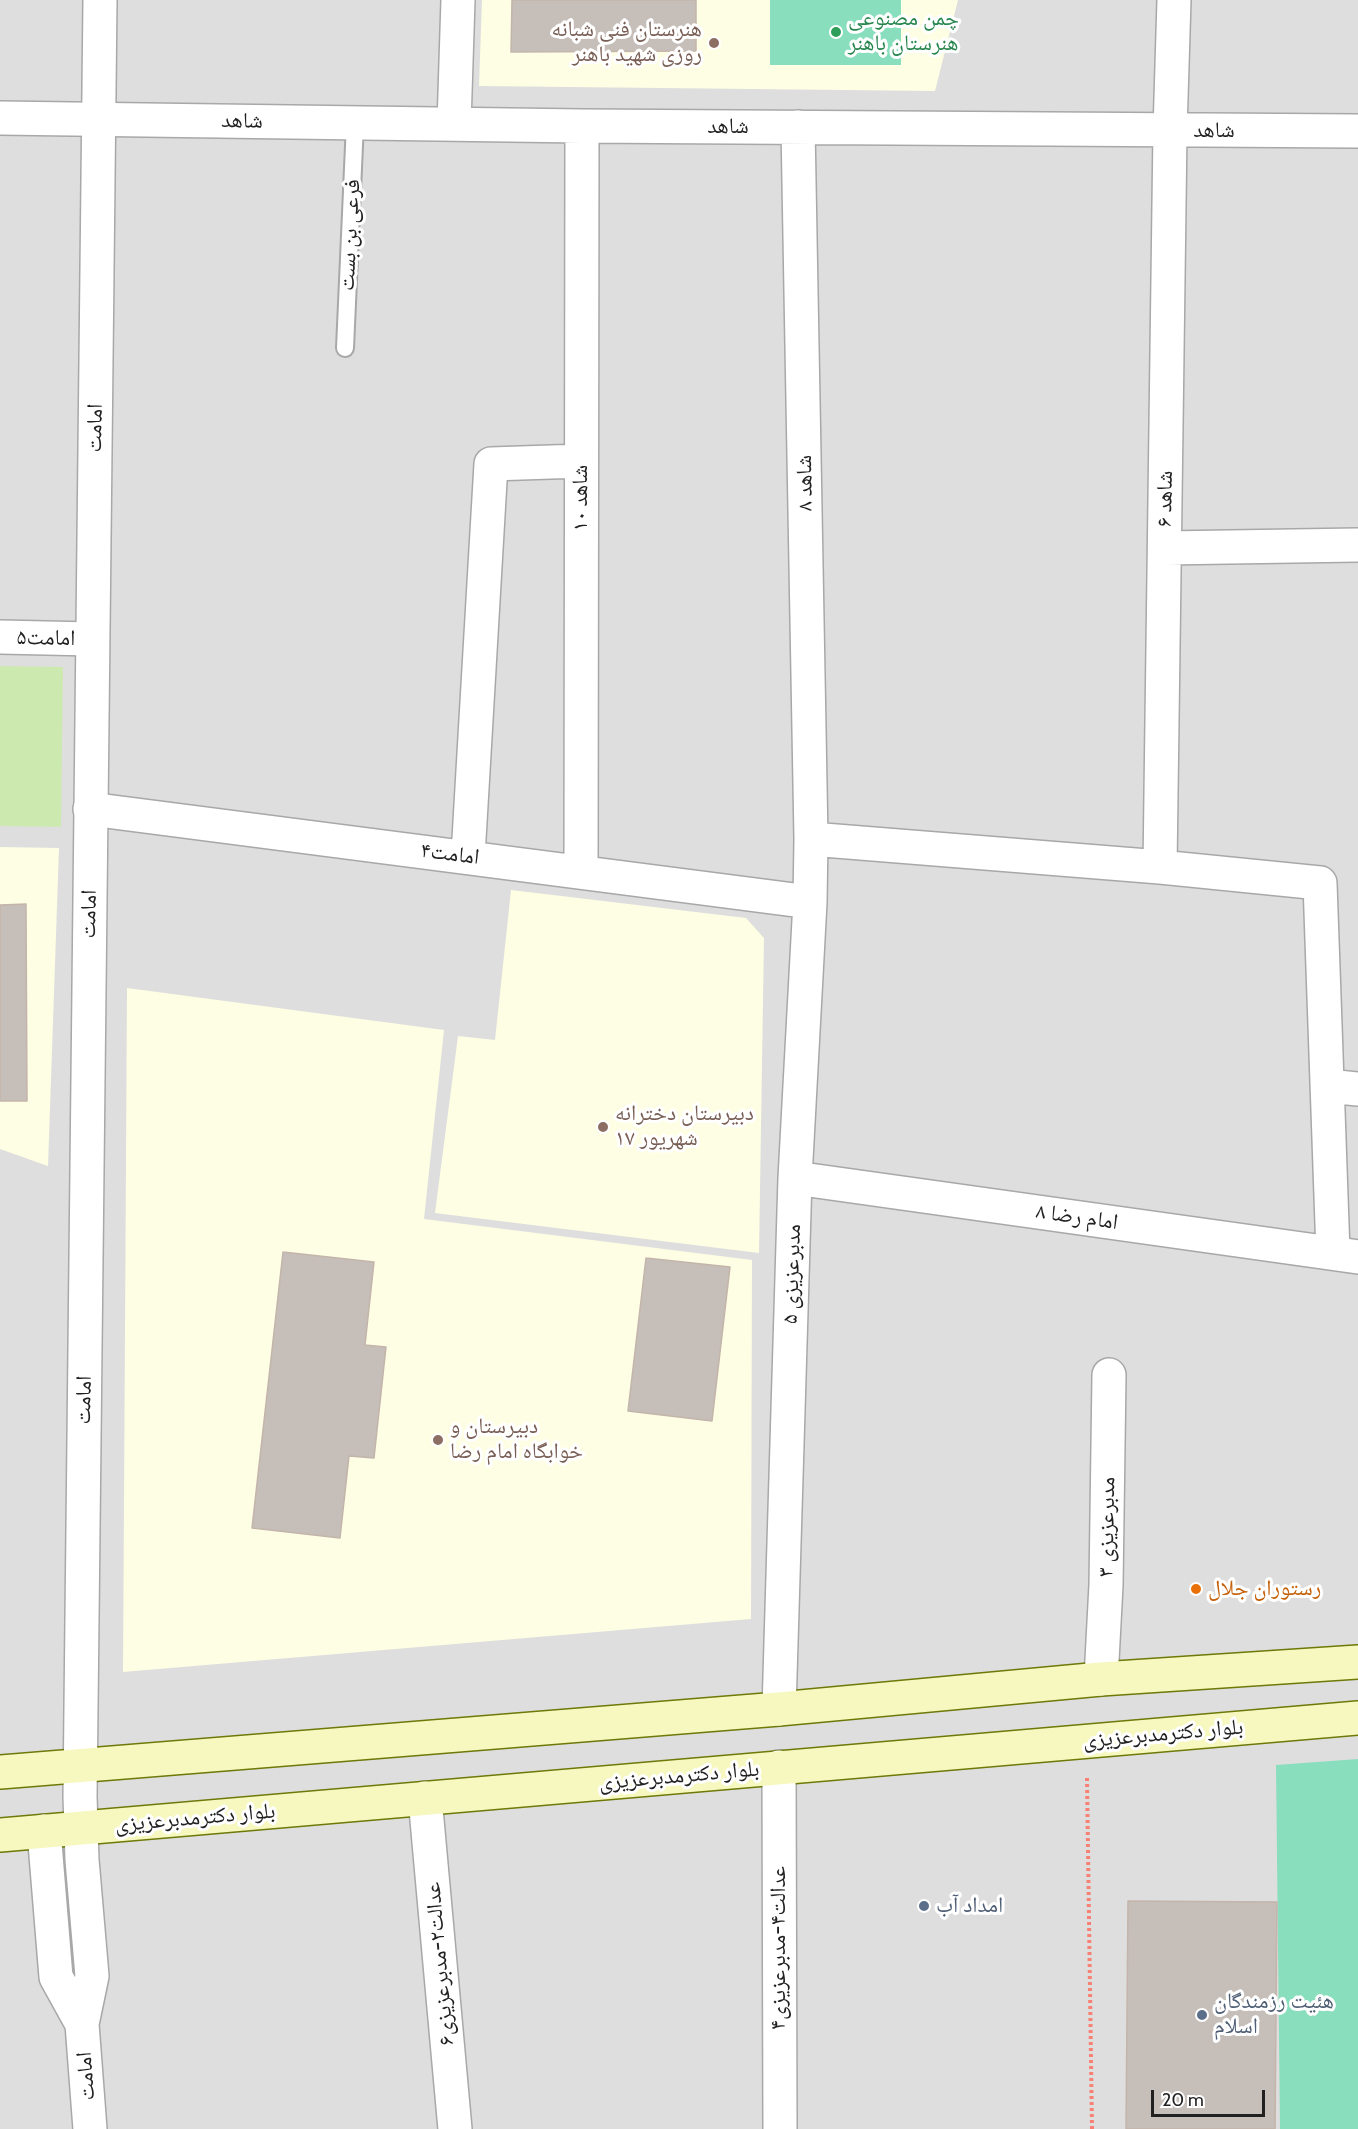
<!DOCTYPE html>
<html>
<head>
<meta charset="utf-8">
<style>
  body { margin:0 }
  #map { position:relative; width:1358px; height:2129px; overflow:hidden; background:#f1eee8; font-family:Cabin,sans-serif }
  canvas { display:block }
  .scale { position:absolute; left:1151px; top:2090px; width:114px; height:27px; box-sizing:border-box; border:3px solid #212121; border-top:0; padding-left:8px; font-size:18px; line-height:21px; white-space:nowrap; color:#212121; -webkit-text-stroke:4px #fff; paint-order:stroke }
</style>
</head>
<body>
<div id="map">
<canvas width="1358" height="2129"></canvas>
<div class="scale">20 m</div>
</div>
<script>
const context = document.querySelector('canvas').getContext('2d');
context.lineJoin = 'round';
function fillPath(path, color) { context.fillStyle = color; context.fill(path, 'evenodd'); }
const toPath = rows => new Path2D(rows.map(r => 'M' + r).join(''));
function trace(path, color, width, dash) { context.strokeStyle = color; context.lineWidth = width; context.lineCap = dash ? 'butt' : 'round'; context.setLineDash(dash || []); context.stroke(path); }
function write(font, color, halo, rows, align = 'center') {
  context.font = font + ' Cabin,"Noto Naskh Arabic",sans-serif'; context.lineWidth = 6; context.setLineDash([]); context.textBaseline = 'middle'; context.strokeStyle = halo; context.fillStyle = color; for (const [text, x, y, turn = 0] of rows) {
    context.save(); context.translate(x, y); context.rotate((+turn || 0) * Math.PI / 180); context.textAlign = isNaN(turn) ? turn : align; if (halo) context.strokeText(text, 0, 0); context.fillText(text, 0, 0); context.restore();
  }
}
fillPath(toPath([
  [0,0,1358,0,1358,2129,0,2129]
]), '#dfdede');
fillPath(toPath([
  [482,0,958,0,935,91,479,86],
  [0,847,59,848,48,1166,0,1149],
  [511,890,746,918,764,938,759,1253,435,1213,458,1036,495,1040],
  [127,988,444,1030,424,1219,752,1260,751,1619,123,1672]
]), '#fefee4');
fillPath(toPath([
  [0,666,63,667,61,827,0,826]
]), '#cce9b0');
fillPath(toPath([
  [770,0,901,0,901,65,770,65],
  [1358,1759,1358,2129,1280,2129,1276,1765]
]), '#89debd');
const building = toPath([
  [512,0,696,0,696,51,511,52,512,0],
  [26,904,27,1101,0,1101,0,905,26,904],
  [283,1252,374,1262,365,1345,386,1347,374,1458,349,1456,340,1538,252,1528,283,1252],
  [646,1258,730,1267,712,1421,628,1411,646,1258],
  [1128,1901,1277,1902,1275,2129,1126,2129,1128,1901]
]);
fillPath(building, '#c6beb8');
trace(building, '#c3b5ab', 1.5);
const service = toPath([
  [345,348,355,123]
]);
const minor = toPath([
  [0,118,582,126,1358,131],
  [454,124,458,0],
  [1165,548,1358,545],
  [0,637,92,639],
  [90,809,810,902],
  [811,839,1160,867,1320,883,1333,1253],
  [468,856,491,464,581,461],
  [1160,867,1170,131,1174,0],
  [581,871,582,126],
  [1328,1086,1358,1089],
  [795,1178,1358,1257],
  [1101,1679,1106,1585,1109,1375],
  [779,1709,795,1178,810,902,811,839,798,127],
  [779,1767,780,2129],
  [425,1798,455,2129]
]);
const tertiary = toPath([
  [44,1831,56,1977,82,2024],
  [90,2129,82,2024,92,1976,82,1860,80,1796,100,0]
]);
const secondary = toPath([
  [0,1772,779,1709,1101,1679,1358,1662],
  [0,1835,1358,1718]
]);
trace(service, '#a8a8a8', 20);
trace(minor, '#a8a8a8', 36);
trace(tertiary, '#a8a8a8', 36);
trace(secondary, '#6d7908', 36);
trace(toPath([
  [1087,1778,1092,2129]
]), '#f78174', 4, [3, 3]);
trace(service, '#fff', 16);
trace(minor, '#fff', 33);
trace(tertiary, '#fff', 33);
trace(secondary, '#f6f8bf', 33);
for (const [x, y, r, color] of [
  [836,32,6,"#2e9e5b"],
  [714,43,6,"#8d6e63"],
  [603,1127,6,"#8d6e63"],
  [438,1440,6,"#8d6e63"],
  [1196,1589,6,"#e8710a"],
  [924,1906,6,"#5c6f8a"],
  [1202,2015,6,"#5c6f8a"]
]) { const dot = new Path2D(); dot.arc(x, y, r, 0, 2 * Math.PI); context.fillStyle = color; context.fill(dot); trace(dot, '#fff', 2); }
write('22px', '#27864d', '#fff', [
  ["چمن مصنوعی",848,19],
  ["هنرستان باهنر",848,44]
], 'left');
write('22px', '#785e54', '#fff', [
  ["هنرستان فنی شبانه‌",702,30,"right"],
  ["روزی شهید باهنر",702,55,"right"],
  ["دبیرستان دخترانه",615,1114],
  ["۱۷ شهریور",615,1139],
  ["دبیرستان و",450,1427],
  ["خوابگاه امام رضا",450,1452]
], 'left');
write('22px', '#212121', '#fff', [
  ["شاهد",242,121,1],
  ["شاهد",728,127],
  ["شاهد",1214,131],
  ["فرعی بن بست",350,235,-87],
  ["امامت",95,428,-89],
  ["شاهد ۸",805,483,-91],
  ["شاهد ۱۰",581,498,-90],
  ["شاهد ۶",1165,499,-89],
  ["امامت۵",46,638,1],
  ["امامت۴",450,854,7],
  ["امامت",89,914,-89],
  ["امام رضا ۸",1077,1217,8],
  ["مدبرعزیزی ۵",792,1274,-88],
  ["امامت",84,1400,-89],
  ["مدبرعزیزی ۳",1107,1527,-89],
  ["بلوار دکترمدبرعزیزی",1163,1734,-5],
  ["بلوار دکترمدبرعزیزی",679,1776,-5],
  ["بلوار دکترمدبرعزیزی",195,1818,-5],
  ["عدالت۴-مدبرعزیزی۴",779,1948,-90],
  ["عدالت۲-مدبرعزیزی۶",440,1964,-95],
  ["امامت",86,2076,-94]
]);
write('22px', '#c56008', '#fff', [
  ["رستوران جلال",1208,1589]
], 'left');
write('22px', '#4e5e75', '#fff', [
  ["امداد آب",936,1906],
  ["هئیت رزمندگان",1214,2002],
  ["اسلام",1214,2027]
], 'left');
</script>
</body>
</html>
